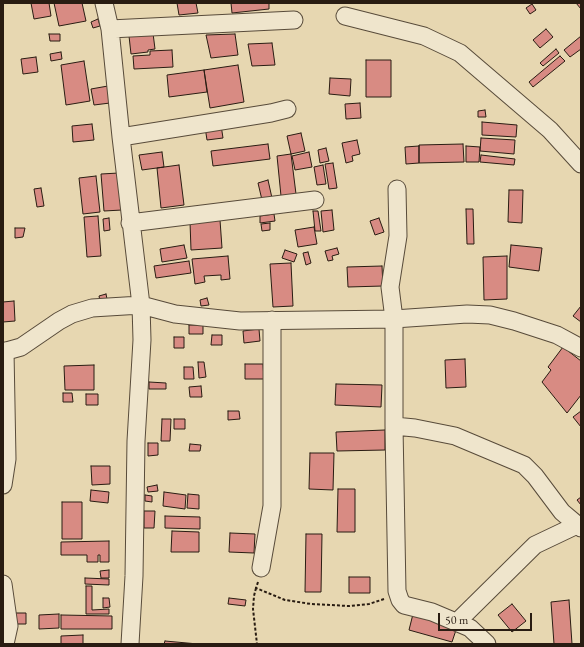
<!DOCTYPE html>
<html>
<head>
<meta charset="utf-8">
<style>
  body { margin:0 }
  #map { position:relative; width:584px; height:647px; overflow:hidden; background:#e7d7b1; font-family:"EB Garamond",serif }
  canvas { display:block }
  .frame { position:absolute; inset:0; border:4px solid #291c12; pointer-events:none }
  .scale { position:absolute; left:438px; top:613px; width:94px; height:18px; box-sizing:border-box; border:2px solid #291c12; border-top:0; padding-left:5px; font-size:12px; line-height:14px; white-space:nowrap; color:#291c12; -webkit-text-stroke:3px #efe5cc; paint-order:stroke }
</style>
</head>
<body>
<div id="map">
<canvas width="584" height="647"></canvas>
<div class="frame"></div>
<div class="scale">50 m</div>
</div>
<script>
const context = document.querySelector('canvas').getContext('2d');
context.lineJoin = 'round';
function fillPath(path, color) { context.fillStyle = color; context.fill(path, 'evenodd'); }
const toPath = rows => new Path2D(rows.map(r => 'M' + r).join(''));
function trace(path, color, width, dash) { context.strokeStyle = color; context.lineWidth = width; context.lineCap = dash ? 'butt' : 'round'; context.setLineDash(dash || []); context.stroke(path); }
const building = toPath([
  [31,3,49,3,51,16,34,19,31,3],
  [54,3,82,3,86,21,59,26,54,3],
  [177,3,196,3,198,13,179,15,177,3],
  [231,3,269,3,269,9,232,13,231,3],
  [576,3,581,3,581,9,576,3],
  [532,4,536,10,530,14,526,8,532,4],
  [98,19,100,26,93,28,91,22,98,19],
  [546,29,553,37,540,48,533,40,546,29],
  [153,33,155,49,148,50,148,52,131,54,129,36,153,33],
  [49,34,60,34,60,41,50,41,49,34],
  [235,34,238,55,211,58,206,35,235,34],
  [581,36,581,49,570,57,564,50,581,36],
  [272,43,275,65,252,66,248,44,272,43],
  [556,49,559,53,543,66,540,63,556,49],
  [172,50,173,67,134,69,133,56,150,55,150,51,172,50],
  [61,52,62,59,51,61,50,54,61,52],
  [560,56,565,61,533,87,529,82,560,56],
  [36,57,38,72,23,74,21,59,36,57],
  [366,60,391,60,391,97,366,97,366,60],
  [84,61,90,101,66,105,61,65,84,61],
  [238,65,244,102,210,108,204,70,238,65],
  [204,70,207,92,169,97,167,75,204,70],
  [330,78,351,79,350,96,329,94,330,78],
  [108,86,110,103,94,105,91,89,108,86],
  [360,103,361,118,346,119,345,104,360,103],
  [485,110,486,117,478,117,478,111,485,110],
  [482,122,517,125,516,137,482,135,482,122],
  [92,124,94,140,73,142,72,126,92,124],
  [221,125,223,138,207,140,205,127,221,125],
  [301,133,305,151,291,154,287,136,301,133],
  [481,138,515,140,514,154,480,151,481,138],
  [357,140,360,154,352,156,353,161,346,163,342,143,357,140],
  [268,144,270,159,213,166,211,151,268,144],
  [463,144,464,162,419,163,419,145,463,144],
  [419,146,419,163,406,164,405,147,419,146],
  [466,146,480,147,479,162,466,162,466,146],
  [326,148,329,161,320,163,318,150,326,148],
  [162,152,164,167,142,170,139,155,162,152],
  [309,152,312,167,295,170,292,156,309,152],
  [291,154,296,194,281,196,277,156,291,154],
  [481,155,515,159,514,165,480,162,481,155],
  [333,163,337,188,329,189,325,164,333,163],
  [179,165,184,205,161,208,157,168,179,165],
  [323,165,326,184,317,185,314,167,323,165],
  [119,173,122,210,104,211,101,174,119,173],
  [96,176,100,212,83,214,79,178,96,176],
  [268,180,272,198,262,200,258,183,268,180],
  [41,188,44,206,37,207,34,189,41,188],
  [509,190,523,190,522,223,508,222,509,190],
  [466,209,473,209,474,244,467,244,466,209],
  [332,210,334,230,323,232,321,211,332,210],
  [313,211,318,211,321,231,315,231,313,211],
  [274,214,275,221,260,223,260,216,274,214],
  [98,216,101,256,87,257,84,217,98,216],
  [109,218,110,230,104,231,103,219,109,218],
  [379,218,384,232,375,235,370,221,379,218],
  [220,220,222,248,191,250,190,222,220,220],
  [270,223,270,230,262,231,261,224,270,223],
  [314,227,317,244,298,247,295,230,314,227],
  [15,228,25,228,23,237,15,238,15,228],
  [184,245,187,258,162,262,160,249,184,245],
  [511,245,542,248,539,271,509,267,511,245],
  [337,248,339,254,332,256,333,260,328,261,325,251,337,248],
  [285,250,297,254,294,262,282,258,285,250],
  [308,252,311,263,306,265,303,253,308,252],
  [228,256,230,279,221,280,221,275,204,276,205,282,195,284,192,259,228,256],
  [507,256,507,299,484,300,483,257,507,256],
  [189,261,191,273,156,278,154,266,189,261],
  [291,263,293,306,273,307,270,264,291,263],
  [382,266,383,286,348,287,347,267,382,266],
  [106,294,107,299,100,301,99,296,106,294],
  [207,298,209,305,201,306,200,300,207,298],
  [14,301,15,321,3,322,3,302,14,301],
  [581,306,581,322,573,316,581,306],
  [189,325,203,325,203,334,189,334,189,325],
  [259,329,260,341,244,343,243,331,259,329],
  [212,335,222,335,222,345,211,345,212,335],
  [174,337,184,337,184,348,174,348,174,337],
  [563,347,581,361,581,395,567,413,542,382,551,370,548,367,563,347],
  [465,359,466,387,446,388,445,360,465,359],
  [198,362,204,362,206,377,199,378,198,362],
  [245,364,263,364,264,379,245,379,245,364],
  [94,365,94,390,65,390,64,366,94,365],
  [184,367,193,367,194,379,184,379,184,367],
  [149,382,166,383,166,389,149,389,149,382],
  [336,384,382,385,381,407,335,405,336,384],
  [201,386,202,397,190,397,189,387,201,386],
  [63,393,72,393,73,402,63,402,63,393],
  [86,394,98,394,98,405,86,405,86,394],
  [228,411,239,411,240,419,228,420,228,411],
  [581,411,581,427,573,417,581,411],
  [162,419,171,419,170,441,161,441,162,419],
  [174,419,185,419,185,429,174,429,174,419],
  [385,430,385,450,337,451,336,432,385,430],
  [148,443,158,443,158,455,148,456,148,443],
  [190,444,201,445,200,451,189,451,190,444],
  [310,453,334,453,333,490,309,489,310,453],
  [91,466,110,466,110,484,92,485,91,466],
  [157,485,158,491,148,492,147,487,157,485],
  [338,489,355,489,355,532,337,532,338,489],
  [91,490,109,492,108,503,90,501,91,490],
  [164,492,186,495,185,509,163,506,164,492],
  [188,494,199,495,199,509,187,508,188,494],
  [145,495,152,496,152,502,145,501,145,495],
  [581,497,581,505,577,500,581,497],
  [62,502,82,502,82,539,62,539,62,502],
  [144,511,155,511,154,528,144,528,144,511],
  [165,516,200,517,200,529,165,528,165,516],
  [172,531,199,532,199,552,171,552,172,531],
  [230,533,255,534,254,553,229,552,230,533],
  [306,534,322,534,321,592,305,592,306,534],
  [109,541,109,562,100,562,100,555,98,555,98,562,87,562,87,555,61,555,61,542,109,541],
  [109,570,109,578,101,578,100,571,109,570],
  [349,577,370,577,370,593,349,593,349,577],
  [85,578,109,579,109,585,85,584,85,578],
  [86,586,92,586,92,610,109,609,109,614,86,614,86,586],
  [103,598,109,598,110,607,103,608,103,598],
  [229,598,246,600,245,606,228,604,229,598],
  [569,600,572,644,554,644,551,602,569,600],
  [512,604,526,621,512,632,498,615,512,604],
  [9,613,26,613,26,624,9,624,9,613],
  [59,614,59,628,39,629,39,615,59,614],
  [413,614,457,627,452,642,409,630,413,614],
  [61,615,112,616,112,629,61,629,61,615],
  [83,635,83,644,61,644,61,636,83,635],
  [165,641,198,644,164,644,165,641]
]);
fillPath(building, '#d88b83');
trace(building, '#291c12', 1);
const minor = toPath([
  [104,3,110,29,121,137,141,305,142,340,136,441,134,576,130,644],
  [345,16,424,36,460,53,550,130,581,164],
  [110,29,294,20],
  [121,137,271,113,287,109],
  [397,189,398,236,390,287,394,319,394,426,397,591,400,600,404,605,432,612,470,628,487,644],
  [130,223,315,200],
  [3,352,21,347,59,321,72,314,92,308,141,305,175,314,240,321,394,319,467,314,490,315,514,321,557,335,581,348],
  [394,426,415,428,455,436,524,465,535,476,562,512,581,528],
  [3,485,7,459,5,351],
  [261,568,272,506,272,320],
  [3,584,9,626,5,644],
  [457,622,535,545,577,525]
]);
trace(minor, '#584b3a', 19);
trace(toPath([
  [258,582,256,588,285,600,311,604,349,606,369,604,384,599],
  [256,588,254,596,253,609,257,644]
]), '#291c12', 2, [3, 2]);
trace(minor, '#efe5cc', 17);
</script>
</body>
</html>
